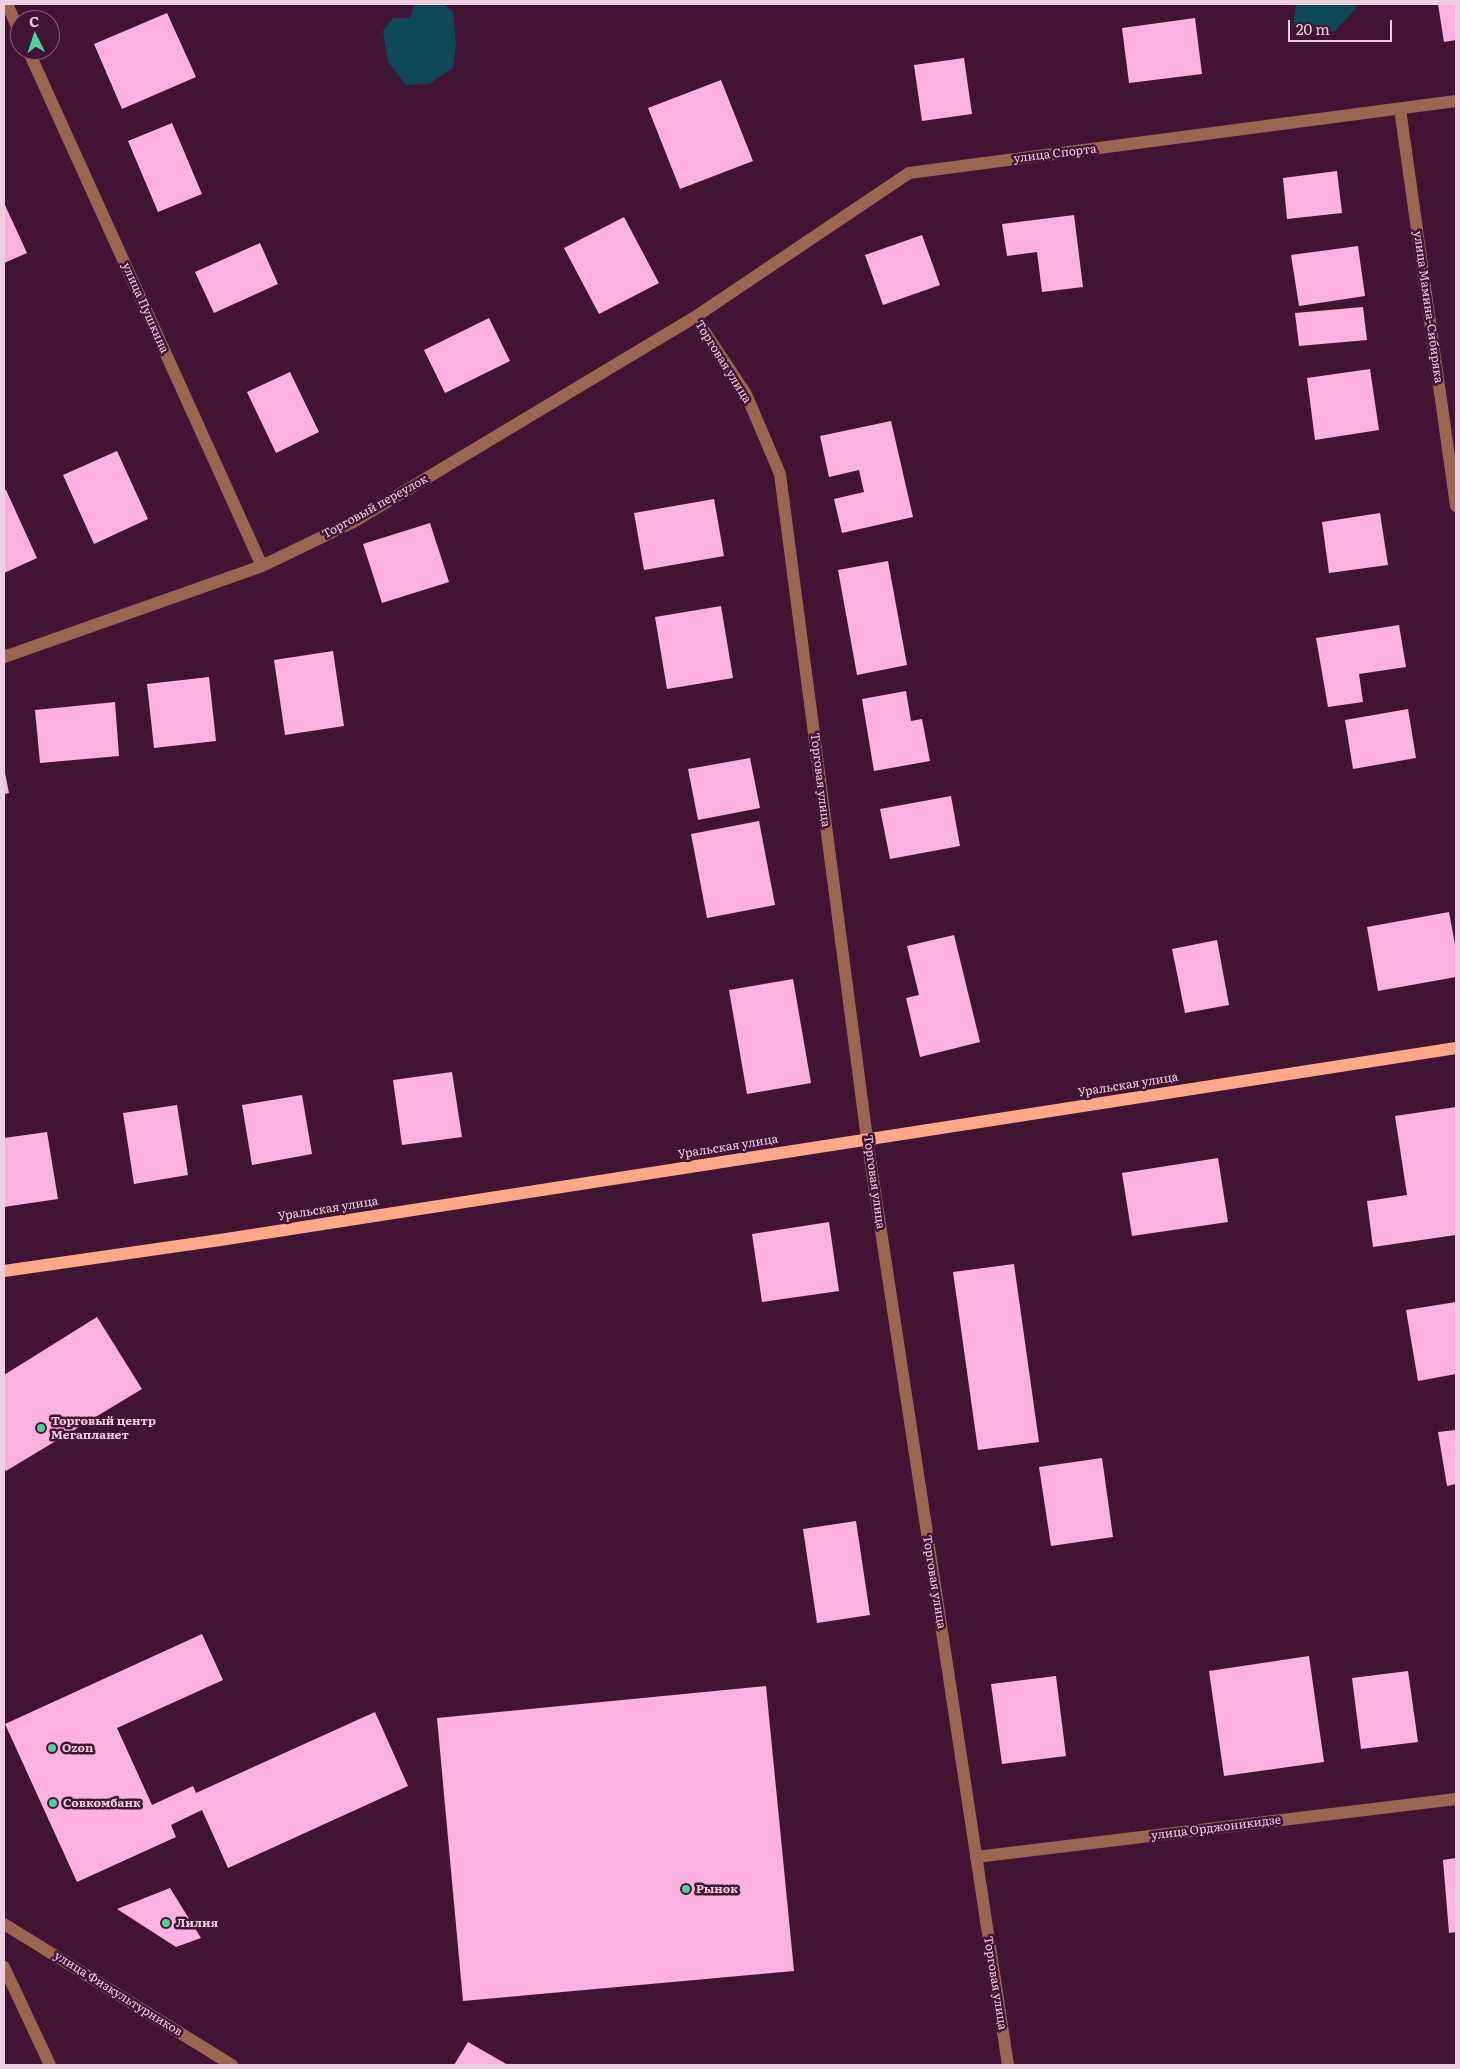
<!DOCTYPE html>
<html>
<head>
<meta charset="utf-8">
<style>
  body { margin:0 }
  #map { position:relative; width:1460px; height:2069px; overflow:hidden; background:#421434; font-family:Literata,serif }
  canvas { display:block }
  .frame { position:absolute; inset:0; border:5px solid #eecfe1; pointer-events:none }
  .north { position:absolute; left:10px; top:10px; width:50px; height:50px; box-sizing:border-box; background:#421434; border:1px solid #875f79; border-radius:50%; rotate:356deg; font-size:14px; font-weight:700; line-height:20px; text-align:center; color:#eecfe1 }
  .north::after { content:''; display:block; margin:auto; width:18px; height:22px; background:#4dd39a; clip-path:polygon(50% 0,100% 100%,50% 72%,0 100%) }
  .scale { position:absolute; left:1288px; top:20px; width:104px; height:22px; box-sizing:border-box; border:2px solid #eecfe1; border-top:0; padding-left:6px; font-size:15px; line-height:18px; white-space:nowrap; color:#eecfe1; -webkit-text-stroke:4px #421434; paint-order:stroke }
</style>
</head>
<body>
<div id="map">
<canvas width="1460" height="2069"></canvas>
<div class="frame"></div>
<div class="north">С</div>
<div class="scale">20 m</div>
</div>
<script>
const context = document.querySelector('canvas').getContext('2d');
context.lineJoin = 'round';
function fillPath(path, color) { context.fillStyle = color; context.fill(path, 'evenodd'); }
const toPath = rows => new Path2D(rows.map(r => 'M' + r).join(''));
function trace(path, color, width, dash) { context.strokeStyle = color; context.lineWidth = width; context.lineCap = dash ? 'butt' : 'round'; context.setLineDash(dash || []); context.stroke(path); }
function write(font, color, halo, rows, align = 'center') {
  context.font = font + ' Literata,serif'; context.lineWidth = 5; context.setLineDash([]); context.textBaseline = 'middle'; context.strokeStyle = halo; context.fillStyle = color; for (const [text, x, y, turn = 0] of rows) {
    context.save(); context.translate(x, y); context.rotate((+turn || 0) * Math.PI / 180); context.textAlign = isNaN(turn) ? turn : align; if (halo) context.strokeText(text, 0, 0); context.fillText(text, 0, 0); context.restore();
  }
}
fillPath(toPath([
  [422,4,443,4,453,12,456,44,453,68,429,84,406,85,388,62,383,31,393,18,410,18,414,6],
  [1296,4,1355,4,1357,7,1335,31,1320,32,1305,31,1293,26]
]), '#0c4858');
fillPath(toPath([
  [1438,4,1456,4,1456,40,1444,42],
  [167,13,196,77,122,109,94,44],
  [1195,18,1202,74,1129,83,1122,28],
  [964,58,972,114,922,121,914,65],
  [721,80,753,161,680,189,648,108],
  [172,123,202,194,158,212,128,141],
  [1337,171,1342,213,1287,219,1283,178],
  [4,203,27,253,4,263],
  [1074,215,1083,287,1042,292,1037,252,1007,256,1002,224],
  [624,217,659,283,599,314,564,248],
  [922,235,940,285,883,305,865,255],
  [260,243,278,284,214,313,195,272],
  [1358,246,1365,296,1299,306,1291,255],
  [1363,307,1367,340,1299,346,1295,313],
  [489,318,510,361,445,393,424,350],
  [1370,369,1379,430,1315,440,1307,378],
  [290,372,319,432,276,453,247,392],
  [891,421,913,517,842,533,834,499,864,492,859,470,829,477,820,436],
  [117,451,148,519,94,544,63,475],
  [4,490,6,490,37,558,4,573],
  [714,499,724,556,644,570,634,513],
  [1380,513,1388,565,1329,573,1322,522],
  [430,523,449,582,382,603,363,544],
  [888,561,907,665,857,675,838,570],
  [721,606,733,678,667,689,655,617],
  [1399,625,1406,667,1359,674,1363,702,1328,707,1316,638],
  [333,651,344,726,285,735,274,660],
  [209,677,216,741,154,748,147,684],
  [906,691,911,721,922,719,930,761,874,771,862,699],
  [115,702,119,756,40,763,35,710],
  [1408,709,1416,758,1353,769,1345,720],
  [750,758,760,808,698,820,688,769],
  [4,768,9,793,4,794],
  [951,796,960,846,890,859,880,809],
  [759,821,775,905,707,918,691,834],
  [1449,912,1456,950,1456,977,1378,991,1367,927],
  [954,935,980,1042,920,1057,906,998,919,995,907,946],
  [1217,940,1229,1005,1185,1013,1172,949],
  [793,979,811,1083,747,1094,729,990],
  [452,1072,462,1137,402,1145,393,1080],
  [302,1095,312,1154,252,1165,242,1105],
  [177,1105,188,1175,134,1184,123,1113],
  [1456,1107,1456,1235,1373,1247,1367,1201,1407,1195,1395,1116],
  [47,1132,58,1199,4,1207,4,1138],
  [1218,1158,1228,1222,1132,1236,1122,1173],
  [829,1222,839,1291,762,1302,752,1234],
  [1014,1264,1039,1442,978,1450,953,1272],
  [1456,1302,1456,1374,1418,1381,1406,1310],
  [97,1317,142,1389,6,1471,4,1467,4,1375],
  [1456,1430,1456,1484,1447,1486,1438,1432],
  [1102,1458,1113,1537,1051,1546,1039,1467],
  [856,1521,870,1615,817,1623,803,1529],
  [202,1634,223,1680,117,1728,152,1805,193,1786,196,1793,375,1712,408,1786,228,1868,202,1810,171,1825,176,1837,77,1882,5,1724],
  [1309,1656,1324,1762,1224,1776,1209,1671],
  [1408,1671,1418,1742,1361,1749,1352,1678],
  [1056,1676,1066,1756,1002,1764,991,1684],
  [766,1686,794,1971,463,2001,437,1718],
  [1456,1858,1456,1932,1449,1933,1443,1860],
  [170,1888,201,1938,176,1947,117,1909],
  [468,2042,508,2065,454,2065]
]), '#fcb1e0');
trace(toPath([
  [7,4,20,33],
  [28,50,262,566],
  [1400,109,1456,506],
  [695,317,746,394,780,474,867,1139,1008,2065],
  [4,657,262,566,355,521,695,317,909,173,1456,101],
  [976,1857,1456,1799],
  [4,1924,232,2065],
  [4,1967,50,2065]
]), '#9a6652', 12);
trace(toPath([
  [4,1271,220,1240,1456,1048]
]), '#ffa887', 12);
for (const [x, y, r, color] of [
  [41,1428,5,"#4dd39a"],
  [52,1748,5,"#4dd39a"],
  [53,1803,5,"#4dd39a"],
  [686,1889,5,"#4dd39a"],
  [166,1923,5,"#4dd39a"]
]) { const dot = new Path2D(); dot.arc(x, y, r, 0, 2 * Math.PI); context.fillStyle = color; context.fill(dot); trace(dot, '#421434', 2); }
write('12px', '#eecfe1', '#421434', [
  ["улица Спорта",1055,154,-7],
  ["улица Мамина-Сибиряка",1428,307,82],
  ["улица Пушкина",145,308,66],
  ["Торговая улица",723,362,58],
  ["Торговый переулок",375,507,-29],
  ["Торговая улица",820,780,83],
  ["Уральская улица",1128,1085,-9],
  ["Уральская улица",728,1147,-9],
  ["Торговая улица",874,1182,82],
  ["Уральская улица",328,1209,-9],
  ["Торговая улица",934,1582,81],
  ["улица Орджоникидзе",1216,1828,-7],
  ["Торговая улица",995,1983,81],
  ["улица Физкультурников",118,1994,32]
]);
write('bold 12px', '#eecfe1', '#421434', [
  ["Торговый центр",51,1421],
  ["Мегапланет",51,1435],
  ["Ozon",62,1748],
  ["Совкомбанк",63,1803],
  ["Рынок",696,1889],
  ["Лилия",176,1923]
], 'left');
</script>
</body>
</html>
